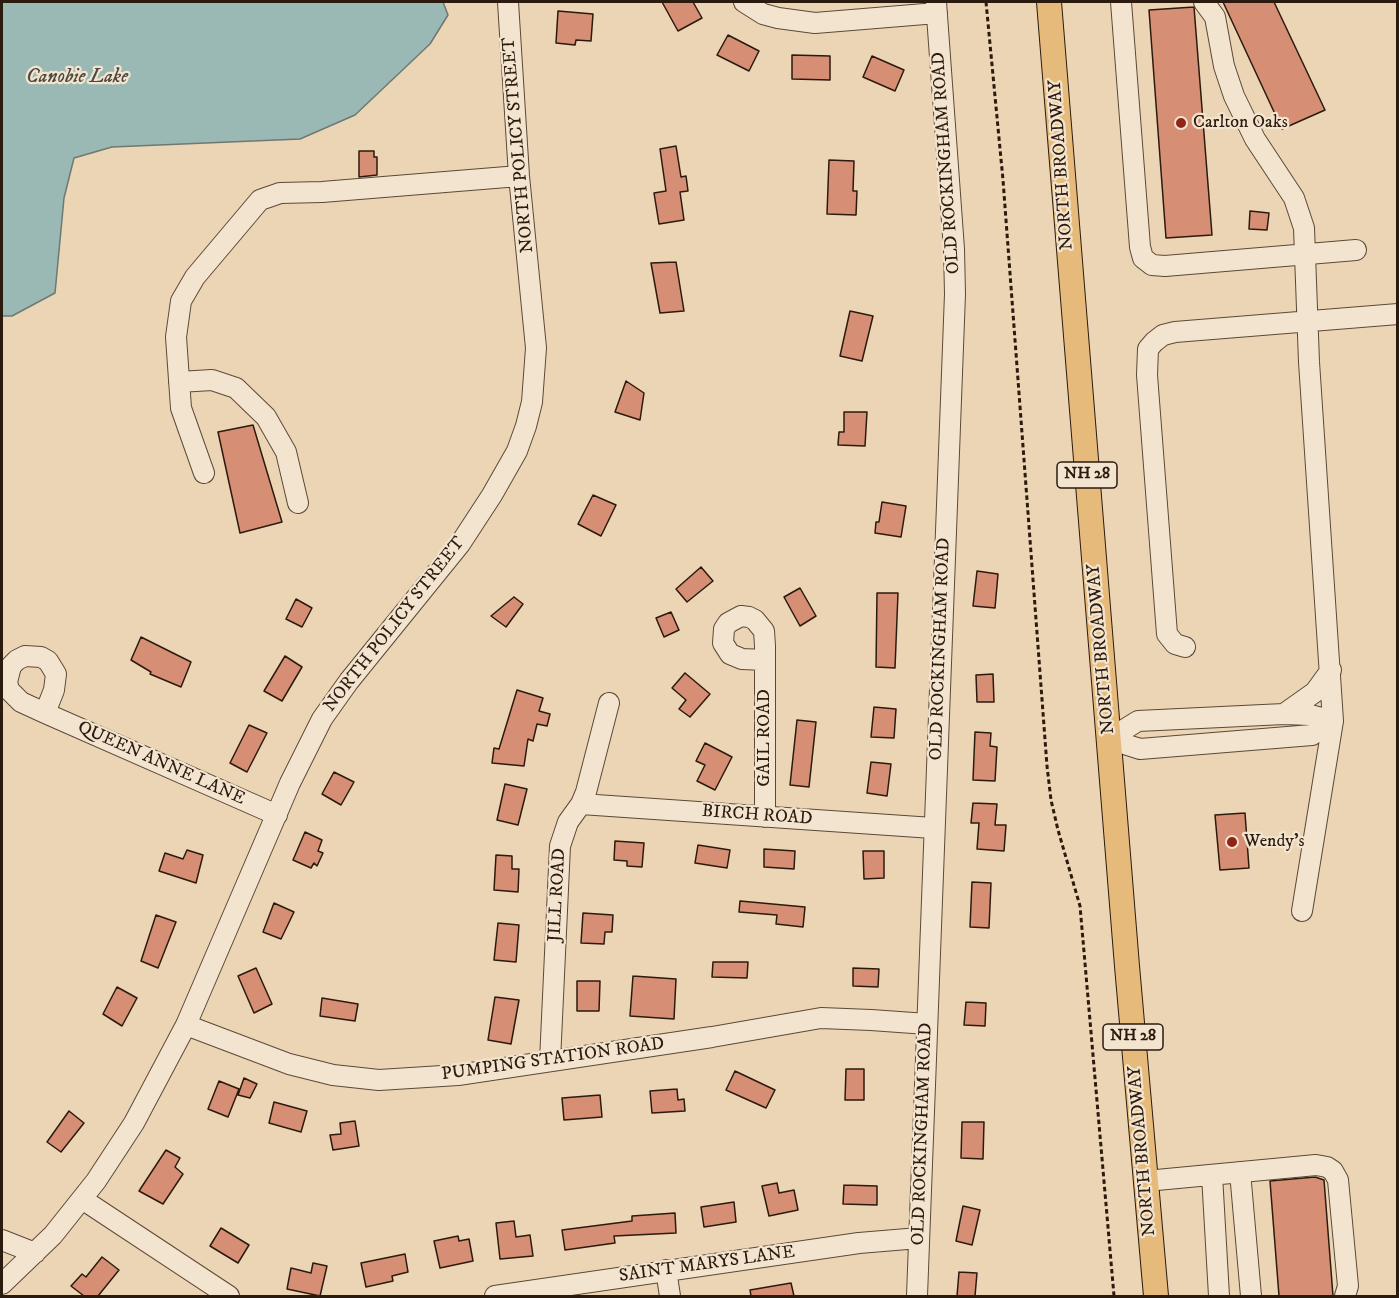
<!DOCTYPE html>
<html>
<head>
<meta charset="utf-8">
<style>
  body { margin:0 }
  #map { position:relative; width:1399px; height:1298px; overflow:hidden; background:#ecd5b5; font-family:"IM FELL DW Pica",serif }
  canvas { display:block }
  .frame { position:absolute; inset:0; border:3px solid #2b1a0e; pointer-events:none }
</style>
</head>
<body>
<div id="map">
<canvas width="1399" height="1298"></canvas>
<div class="frame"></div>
</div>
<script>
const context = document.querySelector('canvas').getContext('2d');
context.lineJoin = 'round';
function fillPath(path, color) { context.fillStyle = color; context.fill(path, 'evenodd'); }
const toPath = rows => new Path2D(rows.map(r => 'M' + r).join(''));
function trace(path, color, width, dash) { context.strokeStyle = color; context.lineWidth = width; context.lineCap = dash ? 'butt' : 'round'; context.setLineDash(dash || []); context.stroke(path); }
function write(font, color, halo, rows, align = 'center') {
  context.font = font + ' "IM FELL DW Pica",serif'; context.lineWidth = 4.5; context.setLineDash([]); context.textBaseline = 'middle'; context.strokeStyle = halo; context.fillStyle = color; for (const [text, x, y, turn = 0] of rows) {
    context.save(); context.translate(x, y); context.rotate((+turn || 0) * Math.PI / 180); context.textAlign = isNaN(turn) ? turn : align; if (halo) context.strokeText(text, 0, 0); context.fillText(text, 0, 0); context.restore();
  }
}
const water = toPath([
  [2,2,443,2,448,15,430,44,355,115,300,139,112,147,74,158,64,198,55,293,12,316,2,316,2,2]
]);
fillPath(water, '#9ab8b4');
trace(water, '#6e7972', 1.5);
const building = toPath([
  [662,2,693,2,702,18,678,31,662,2],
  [1223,2,1274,2,1325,110,1282,129,1223,2],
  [1194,7,1212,235,1166,238,1149,10,1194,7],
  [558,11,593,14,591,41,576,40,575,45,556,43,558,11],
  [728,35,759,51,749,71,717,55,728,35],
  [792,55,830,56,830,80,792,79,792,55],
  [872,56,904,70,895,91,863,77,872,56],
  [676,146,681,177,686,176,688,191,680,192,684,220,659,224,654,193,666,191,660,149,676,146],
  [359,151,374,151,374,157,377,157,377,175,359,177,359,151],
  [829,160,854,161,853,191,857,191,856,215,827,214,829,160],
  [1250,211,1269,213,1267,230,1249,229,1250,211],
  [676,262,684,311,660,313,651,263,676,262],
  [850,311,873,316,862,361,840,356,850,311],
  [626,381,644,393,640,420,615,412,626,381],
  [844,412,867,412,865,446,838,445,839,432,844,432,844,412],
  [253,425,282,522,240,533,218,432,253,425],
  [593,495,616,505,601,536,578,524,593,495],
  [882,502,906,506,901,537,875,533,876,522,879,522,882,502],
  [701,567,713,581,687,602,676,589,701,567],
  [977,571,998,574,995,608,973,606,977,571],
  [800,588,816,616,800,626,784,597,800,588],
  [877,593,898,593,895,668,876,667,877,593],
  [514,597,523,604,506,627,491,616,514,597],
  [296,599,312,608,302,627,286,619,296,599],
  [671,612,679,630,664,637,656,618,671,612],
  [141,637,191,662,181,687,150,674,151,672,131,660,141,637],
  [285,656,302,667,282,701,264,691,285,656],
  [685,673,710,694,690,717,679,709,686,700,672,688,685,673],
  [993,674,994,702,977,702,976,675,993,674],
  [517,690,543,698,539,711,550,714,547,726,537,724,533,741,528,739,524,766,492,763,494,748,499,749,517,690],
  [874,707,896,709,894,738,871,737,874,707],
  [797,720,816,722,809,787,790,785,797,720],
  [249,725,267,733,247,772,230,763,249,725],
  [975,732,991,733,990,746,997,747,995,781,973,780,975,732],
  [705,743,732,757,715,790,697,781,705,765,696,761,705,743],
  [871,762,891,764,887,796,867,793,871,762],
  [334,772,354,782,341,805,322,794,334,772],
  [505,784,527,789,518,825,497,820,505,784],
  [973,803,997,804,995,825,1006,825,1004,851,977,849,979,823,971,823,973,803],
  [1245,813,1249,868,1220,870,1215,815,1245,813],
  [305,832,322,840,318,851,323,853,317,866,314,863,311,868,293,860,305,832],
  [615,841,644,843,642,867,627,866,627,861,614,860,615,841],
  [698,845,730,850,727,868,695,863,698,845],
  [764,849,795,851,794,869,764,867,764,849],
  [187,850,203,855,196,883,159,871,165,853,183,859,187,850],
  [863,851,884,851,884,878,864,879,863,851],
  [496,855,512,856,512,869,519,869,518,892,494,890,496,855],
  [972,882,991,883,989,928,970,927,972,882],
  [740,901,805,907,803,927,776,924,777,915,739,912,740,901],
  [274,903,294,912,281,939,263,932,274,903],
  [583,913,613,915,612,932,605,932,604,944,581,943,583,913],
  [156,915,176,922,158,968,141,961,156,915],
  [498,923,519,925,516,962,494,960,498,923],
  [713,962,748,962,747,978,712,977,713,962],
  [256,968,272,1004,254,1013,238,976,256,968],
  [853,968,879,969,878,987,853,986,853,968],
  [633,976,676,979,674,1019,630,1016,633,976],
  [577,981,600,981,599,1011,577,1011,577,981],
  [117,987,137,998,122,1026,103,1014,117,987],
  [495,997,519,1000,511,1044,488,1040,495,997],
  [322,998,358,1004,355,1021,320,1016,322,998],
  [966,1002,986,1003,985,1026,964,1025,966,1002],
  [846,1069,864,1069,864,1100,845,1100,846,1069],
  [735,1071,775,1090,766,1108,726,1090,735,1071],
  [244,1078,257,1084,250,1098,238,1095,244,1078],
  [219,1081,239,1089,228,1117,208,1109,219,1081],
  [677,1089,678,1100,684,1099,685,1111,652,1113,650,1091,677,1089],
  [600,1095,602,1117,564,1120,562,1098,600,1095],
  [274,1102,307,1111,301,1132,269,1123,274,1102],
  [69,1111,84,1123,61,1152,47,1142,69,1111],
  [355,1121,359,1146,333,1150,330,1135,341,1134,340,1123,355,1121],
  [962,1122,984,1122,983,1159,961,1158,962,1122],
  [166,1150,180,1158,175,1167,183,1174,163,1204,139,1191,166,1150],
  [1315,1177,1324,1180,1333,1296,1279,1296,1270,1181,1315,1177],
  [777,1183,779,1193,794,1190,798,1210,769,1216,762,1186,777,1183],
  [844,1185,877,1186,877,1205,843,1204,844,1185],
  [734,1202,736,1222,704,1227,701,1207,734,1202],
  [963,1206,980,1210,972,1245,956,1241,963,1206],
  [675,1213,676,1233,614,1236,615,1243,565,1250,562,1230,632,1221,632,1216,675,1213],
  [514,1221,516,1237,530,1235,533,1256,500,1259,496,1223,514,1221],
  [221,1228,249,1245,238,1263,210,1246,221,1228],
  [458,1236,459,1241,469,1239,473,1261,440,1268,434,1241,458,1236],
  [405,1254,408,1272,392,1276,393,1281,366,1287,361,1263,405,1254],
  [102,1257,119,1270,98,1296,84,1296,71,1286,82,1274,86,1277,102,1257],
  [313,1263,327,1266,320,1296,287,1289,291,1268,311,1273,313,1263],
  [959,1272,977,1273,975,1296,957,1296,959,1272],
  [791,1283,794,1296,751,1296,750,1290,791,1283]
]);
fillPath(building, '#d68f74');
trace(building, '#2b1a0e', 1.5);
const minor = toPath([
  [744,2,763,14,778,18,815,23,937,13],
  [1121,2,1140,247,1143,258,1152,265,1165,266,1356,250],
  [1204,2,1215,17,1224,66,1234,96,1255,139,1294,198,1304,228,1309,362,1333,721,1302,911],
  [179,382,212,380,236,388,266,417,286,452,298,503],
  [204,473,181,408,176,337,181,301,195,277,260,200,280,193,322,192,519,176],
  [1185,647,1175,644,1167,634,1147,375,1148,349,1154,342,1163,335,1175,332,1398,314],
  [45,713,54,690,56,674,48,661,41,657,25,656,17,660,11,666,7,682,9,690,21,702,45,713,277,815],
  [1284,714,1315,692,1331,670],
  [1109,739,1140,749,1312,735,1333,721],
  [1109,739,1138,721,1284,714,1310,715,1333,721],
  [581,804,933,828],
  [765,817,765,646,764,631,755,620,749,617,741,616,728,623,724,629,723,643,730,654,742,659,765,660],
  [186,1025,289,1064,333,1075,379,1080,458,1075,712,1037,821,1018,871,1020,927,1024],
  [550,1061,560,846,568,822,581,804,586,792,609,703],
  [1240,1172,1251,1296],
  [1212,1175,1219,1296],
  [1146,1181,1316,1165,1327,1167,1333,1171,1338,1180,1348,1286,1345,1296],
  [82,1199,229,1296],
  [2,1240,35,1253],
  [666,1270,670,1296],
  [2,1284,53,1235,96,1181,134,1123,186,1025,290,783,322,719,349,681,460,544,492,495,517,451,526,426,532,402,536,348,519,176,508,2],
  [495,1296,859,1243,919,1238],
  [917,1296,955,294,954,249,936,2]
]);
const major = toPath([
  [1049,2,1127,966,1156,1296]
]);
trace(minor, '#5b4938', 22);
trace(major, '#2b1a0e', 26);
trace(toPath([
  [986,2,1003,180,1047,766,1051,800,1058,830,1080,906,1114,1296]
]), '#2b1a0e', 3, [4.5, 3]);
trace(minor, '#f3e4cf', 20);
trace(major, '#e6ba7a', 24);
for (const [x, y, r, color] of [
  [1181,123,6,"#8f2418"],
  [1232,842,6,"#8f2418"]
]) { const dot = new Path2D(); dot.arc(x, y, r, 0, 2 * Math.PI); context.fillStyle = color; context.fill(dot); trace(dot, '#f3e4cf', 2); }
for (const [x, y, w] of [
  [1087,475,60],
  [1133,1037,60]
]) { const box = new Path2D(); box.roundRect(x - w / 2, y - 13, w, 26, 4.5); context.fillStyle = '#f3e4cf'; context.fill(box); trace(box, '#2b1a0e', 1.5); }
write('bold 16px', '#2b1a0e', null, [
  ["NH 28",1087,475],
  ["NH 28",1133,1037]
]);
write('18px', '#2b1a0e', '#f3e4cf', [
  ["Carlton Oaks",1193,123],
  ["Wendy's",1244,842]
], 'left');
write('18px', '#2b1a0e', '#f3e4cf', [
  ["NORTH POLICY STREET",519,145,-95],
  ["OLD ROCKINGHAM ROAD",947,163,-94],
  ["NORTH BROADWAY",1062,165,-94],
  ["NORTH POLICY STREET",395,625,-52],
  ["OLD ROCKINGHAM ROAD",941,649,-88],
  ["NORTH BROADWAY",1102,649,-95],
  ["GAIL ROAD",765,738,-90],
  ["QUEEN ANNE LANE",161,764,24],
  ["BIRCH ROAD",757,816,4],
  ["JILL ROAD",558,895,-87],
  ["PUMPING STATION ROAD",553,1060,-8],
  ["OLD ROCKINGHAM ROAD",923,1134,-88],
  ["NORTH BROADWAY",1143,1151,-95],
  ["SAINT MARYS LANE",707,1265,-8]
]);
write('italic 20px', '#4c4940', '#f3e4cf', [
  ["Canobie Lake",77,78]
]);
</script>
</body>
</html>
